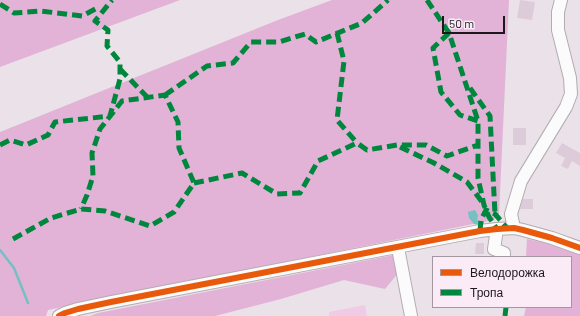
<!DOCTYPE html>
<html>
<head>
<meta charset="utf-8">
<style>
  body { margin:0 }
  #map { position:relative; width:580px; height:316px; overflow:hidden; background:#eae2e8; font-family:Barlow,sans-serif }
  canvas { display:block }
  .legend { position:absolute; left:432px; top:256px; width:140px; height:52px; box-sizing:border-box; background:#fbebf7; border:1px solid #a2979f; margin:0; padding:5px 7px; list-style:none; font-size:12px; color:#1d181c }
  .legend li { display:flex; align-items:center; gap:8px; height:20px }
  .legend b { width:20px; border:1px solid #a2979f }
  .scale { position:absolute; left:442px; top:16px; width:63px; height:18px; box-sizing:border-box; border:2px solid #1d181c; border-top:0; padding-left:5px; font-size:12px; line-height:14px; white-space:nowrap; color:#1d181c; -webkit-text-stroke:3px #fbebf7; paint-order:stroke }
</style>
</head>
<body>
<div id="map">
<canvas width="580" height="316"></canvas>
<ul class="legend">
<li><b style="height:5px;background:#e8590c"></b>Велодорожка</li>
<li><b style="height:5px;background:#00873e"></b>Тропа</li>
</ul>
<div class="scale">50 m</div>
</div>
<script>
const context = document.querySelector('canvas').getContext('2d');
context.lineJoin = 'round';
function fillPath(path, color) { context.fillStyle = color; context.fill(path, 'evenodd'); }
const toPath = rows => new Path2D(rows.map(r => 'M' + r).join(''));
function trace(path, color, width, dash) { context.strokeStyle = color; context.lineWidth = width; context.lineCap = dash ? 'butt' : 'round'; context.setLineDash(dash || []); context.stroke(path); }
fillPath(toPath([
  [365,305,367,316,329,316,329,312]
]), '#f0cbe6');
fillPath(toPath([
  [0,0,180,0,0,67],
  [332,0,509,0,499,214,493,220,48,310,46,316,0,316,0,132,278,20],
  [527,239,571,249,580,254,580,316,524,316,526,307,571,307,571,257,526,257],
  [399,254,404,266,385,289,344,280,281,299,215,316,90,316,98,313]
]), '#e2b2d7');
fillPath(toPath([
  [475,210,478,215,477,220,484,222,484,224,479,225,474,224,469,218,468,212]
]), '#74c0c3');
trace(toPath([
  [0,250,14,268,28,303]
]), '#74c0c3', 2.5);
fillPath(toPath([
  [520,0,535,2,532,20,517,18],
  [513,128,526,128,526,145,513,145],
  [562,143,580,153,580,166,572,161,568,169,561,166,565,158,556,153],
  [523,199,533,199,533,209,520,209],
  [476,243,484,243,484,254,475,254]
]), '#decbda');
const minor = toPath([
  [514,228,511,214,521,181,566,107,571,94,570,78,558,30,558,12,561,0],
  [497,229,494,249,504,253,504,257],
  [398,248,411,316],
  [59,316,65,313,78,309,111,302,480,231,497,229,514,228,523,230,552,238,580,248]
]);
trace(minor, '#b1acb0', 14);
trace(toPath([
  [0,247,13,239]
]), '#c7c5c6', 1.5, [1, 3]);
trace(minor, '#fcfbfc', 12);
trace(toPath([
  [427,0,449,33,478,121,478,178,484,205,489,217,497,229],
  [0,4,14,13,41,11,82,16,99,7],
  [337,33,344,61,337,120,357,143],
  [449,33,433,48,441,92,460,115,478,121],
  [120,69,148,98],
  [470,88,490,116,495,214],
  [165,95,207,66,233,63,251,42,279,42,305,34,316,42,362,23,388,0],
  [0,145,10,140,26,145,48,135,55,122,110,116,120,79,120,62,107,46,108,30,95,21,112,0],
  [400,147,434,163,467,182,483,203],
  [194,183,242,173,277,194,300,193,318,161,357,143,367,150,397,145,426,145,447,156,478,145],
  [480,231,481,220,486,210,495,214,508,229],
  [13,239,51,218,81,209,105,211,150,226,174,212,194,183,179,148,178,122,165,95,122,101,100,129,92,153,93,176,87,195,81,209],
  [505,316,506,307]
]), '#00873e', 5, [10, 5]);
trace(toPath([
  [59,316,65,313,78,309,111,302,480,231,497,229,514,228,523,230,552,238,580,248]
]), '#e8590c', 6);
</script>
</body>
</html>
